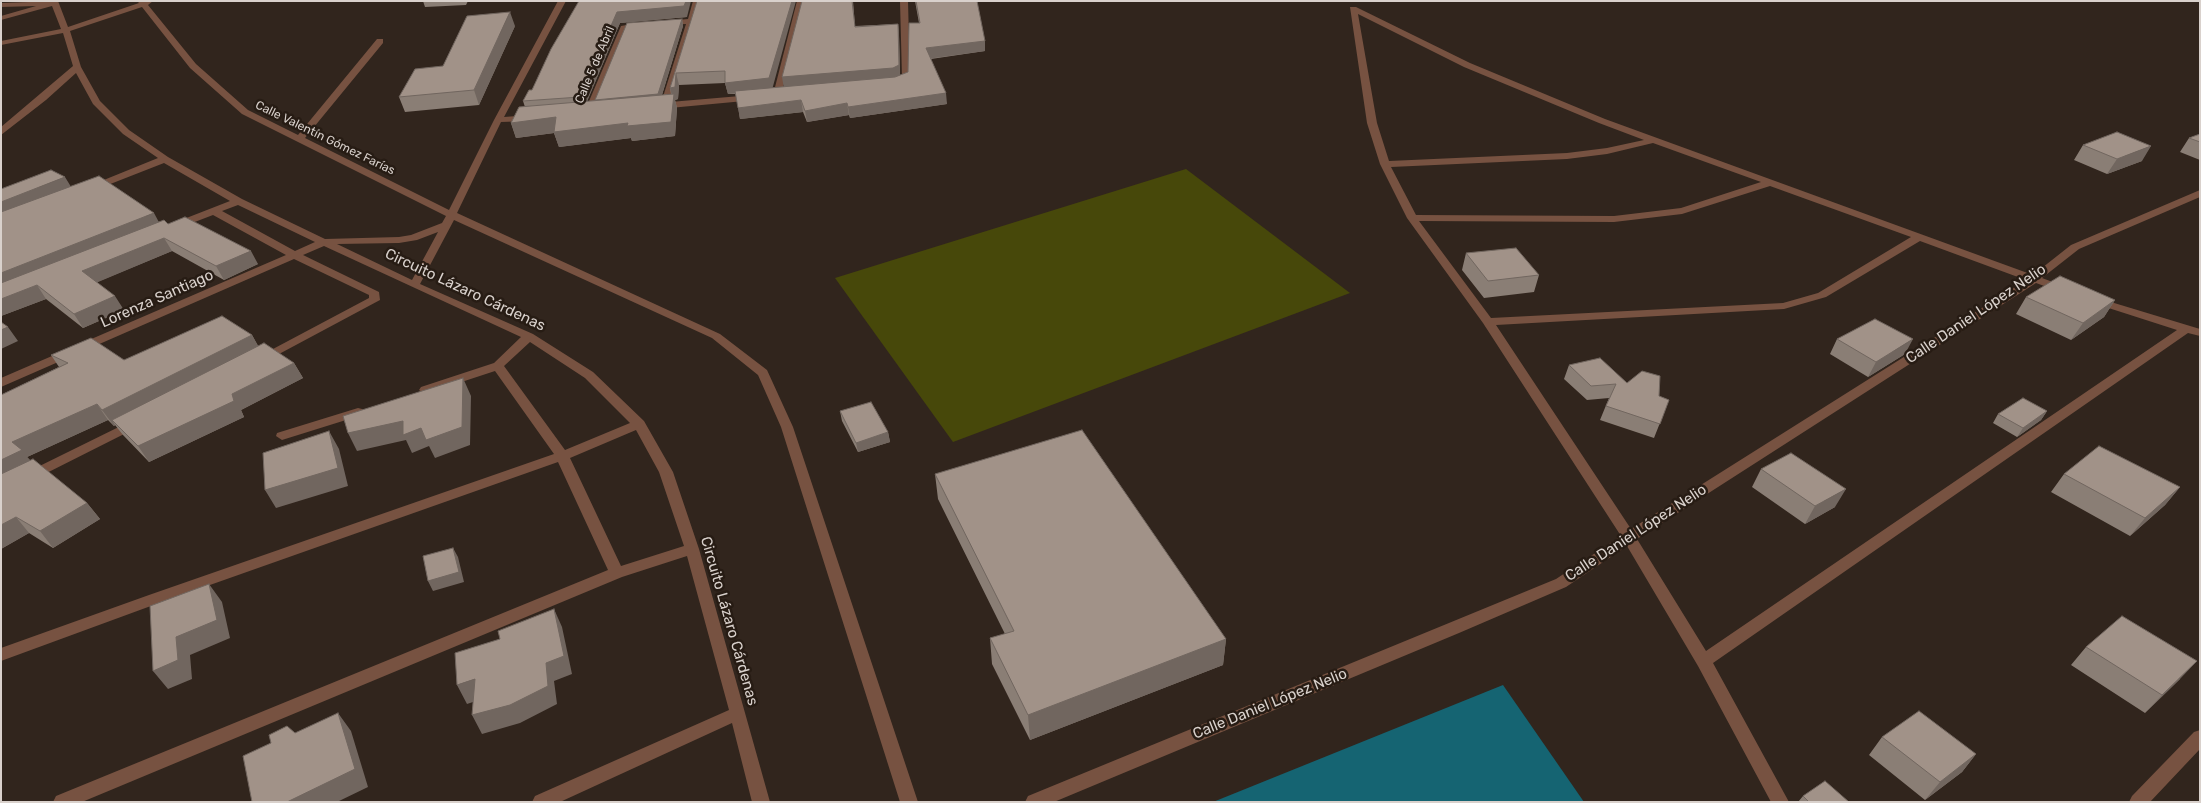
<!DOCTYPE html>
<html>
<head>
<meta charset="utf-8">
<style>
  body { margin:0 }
  #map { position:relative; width:2201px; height:803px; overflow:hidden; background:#31251d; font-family:Rubik,sans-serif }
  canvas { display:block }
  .frame { position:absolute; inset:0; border:2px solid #d9d1cc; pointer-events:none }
</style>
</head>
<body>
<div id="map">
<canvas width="2201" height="803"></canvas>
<div class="frame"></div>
</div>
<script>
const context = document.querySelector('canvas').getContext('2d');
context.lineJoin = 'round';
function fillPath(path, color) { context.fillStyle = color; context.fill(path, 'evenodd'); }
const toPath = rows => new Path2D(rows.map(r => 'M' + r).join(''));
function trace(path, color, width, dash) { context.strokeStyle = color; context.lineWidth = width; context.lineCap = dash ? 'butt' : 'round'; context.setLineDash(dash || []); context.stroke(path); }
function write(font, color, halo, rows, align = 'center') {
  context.font = font + ' Rubik,sans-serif'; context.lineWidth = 5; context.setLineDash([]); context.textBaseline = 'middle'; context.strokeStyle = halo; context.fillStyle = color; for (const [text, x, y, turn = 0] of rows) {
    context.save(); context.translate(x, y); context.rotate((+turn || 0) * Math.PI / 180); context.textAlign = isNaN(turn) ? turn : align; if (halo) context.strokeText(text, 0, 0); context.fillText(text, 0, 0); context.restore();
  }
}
fillPath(toPath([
  [1186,169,1350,293,953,442,835,278]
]), '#47480a');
fillPath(toPath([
  [1503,685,1584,802,1213,802]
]), '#156472');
fillPath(toPath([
  [58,1,68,27,139,3,137,1,153,1,148,5,196,64,248,110,298,135,377,39,383,39,383,43,305,138,449,210,494,120,558,1,566,1,504,117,530,115,534,118,530,121,501,122,457,213,720,334,767,370,793,427,918,802,900,802,781,427,758,375,712,338,454,220,420,284,533,334,593,372,644,421,673,472,699,549,770,802,752,802,732,723,560,802,532,802,535,796,729,710,687,556,622,577,82,802,53,802,56,796,608,570,558,462,159,603,1,661,1,648,149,595,554,454,495,371,425,394,419,390,421,387,494,363,521,337,324,246,303,255,379,292,380,300,266,361,258,361,256,358,369,298,369,295,294,259,1,387,1,378,286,255,213,215,179,228,171,228,171,224,230,201,164,163,95,190,89,190,89,186,158,158,123,134,93,104,76,73,46,100,1,135,1,127,73,66,63,33,1,45,1,41,61,29,52,6,1,20,1,16,36,6,1,7,1,3,58,1],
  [142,7,190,68,242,114,446,216,442,223,411,235,399,237,325,239,242,199,168,157,129,130,100,101,81,67,70,31,142,7],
  [238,205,315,242,295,251,222,211,238,205],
  [438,232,412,280,337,244,399,243,417,240,438,232],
  [530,342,585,378,630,423,565,450,504,366,530,342],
  [636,430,659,472,684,546,621,566,570,458,636,430],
  [693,1,701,1,670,102,752,95,756,98,755,100,659,109,655,106,661,103,686,24,665,25,661,23,665,21,688,19,693,1],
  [797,1,805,1,781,95,777,98,773,95,797,1],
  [900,1,908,1,910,79,896,86,892,83,893,81,902,78,900,1],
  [1350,7,1356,7,1470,63,1605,119,2033,275,2071,245,2200,190,2200,197,2079,249,2042,278,2066,287,2068,289,2066,291,2058,291,2036,283,1637,539,1706,651,2177,330,2093,303,2091,301,2093,299,2101,299,2200,329,2200,336,2188,333,1713,663,1789,802,1771,802,1698,666,1627,546,1566,587,1459,633,1054,802,1025,802,1028,796,1556,579,1621,536,1483,323,1407,218,1380,164,1367,123,1350,7],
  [1358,14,1464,67,1599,123,1644,140,1607,148,1567,153,1389,161,1377,123,1358,14],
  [1653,143,1761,182,1681,208,1614,216,1416,215,1391,167,1567,159,1607,154,1653,143],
  [1770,186,1911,237,1818,293,1783,303,1491,318,1419,221,1614,222,1682,214,1770,186],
  [1920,241,2026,280,1631,529,1496,325,1784,309,1826,297,1920,241],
  [643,22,647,24,646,26,628,28,592,113,585,115,584,113,621,26,643,22],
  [358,408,362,409,364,412,362,415,282,440,276,436,277,433,358,408],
  [135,419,141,423,140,426,1,496,1,485,135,419],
  [2200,730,2200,749,2150,802,2129,802,2132,796,2194,732,2200,730]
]), '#775241');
fillPath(toPath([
  [423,1,468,1,466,5,425,7],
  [579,1,687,17,620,23,587,101,595,101,682,19,683,26,662,95,671,94,670,88,697,1,772,88,784,87,802,1,853,1,855,26,898,24,899,35,900,75,908,72,919,23,915,1,977,1,985,51,931,59,947,104,850,118,849,115,807,122,803,112,740,119,736,94,728,94,725,83,679,85,678,99,675,100,677,108,675,136,632,141,631,138,559,147,554,133,516,138,511,123,525,107,523,101,532,90],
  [515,26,479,105,405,112,399,97],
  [2200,134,2200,160,2180,152,2189,138],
  [2083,145,2142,161,2107,174,2074,160],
  [71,186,159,222,168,224,258,264,224,280,172,251,97,282,124,310,83,328,46,299,1,316,1,189],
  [1466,253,1539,275,1534,292,1484,298,1462,270],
  [2026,297,2115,300,2104,317,2071,340,2016,314],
  [252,335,258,346,294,363,303,378,241,410,244,417,149,462,123,435,115,425,114,426,108,420,27,457,30,460,87,503,100,519,53,548,29,533,1,549,1,395,59,367,51,355,124,360],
  [1837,339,1905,354,1868,377,1830,354],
  [1569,365,1627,383,1659,396,1669,400,1654,438,1600,420,1609,398,1587,400,1564,379],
  [840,411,888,432,890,442,858,452,842,421],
  [2047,411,2041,420,2017,437,1993,423,1998,414],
  [1761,469,1835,507,1805,524,1752,487],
  [935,474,1226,639,1223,665,1030,740,992,664,990,638,1005,634,938,499],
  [2064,474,2180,487,2165,505,2130,536,2051,492],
  [2086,647,2180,679,2145,713,2071,665],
  [1882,737,1976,754,1962,772,1925,800,1869,755],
  [1803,796,1849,802,1798,802]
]), '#8a7e75');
fillPath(toPath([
  [686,1,691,1,687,17,620,23,584,109,580,97,617,12],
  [792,1,796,1,772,90,728,94,725,83],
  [510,12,515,26,479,105,474,90],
  [682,19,683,26,660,101,597,108],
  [898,24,899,35,900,77,784,89,782,77],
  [985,41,985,51,927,59,926,48],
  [676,73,679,85,678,99,675,100,677,108,675,136,632,141,631,138,559,147,554,133,516,138,511,123,673,100,670,88],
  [946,93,947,104,850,118,848,107],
  [801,100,803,112,740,119,738,108],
  [847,103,849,115,807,122,805,111],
  [2151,146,2142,161,2107,174,2117,159],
  [65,177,73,190,1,218,1,202],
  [154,213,161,226,1,290,1,273],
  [164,238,172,251,91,285,82,271],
  [251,251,258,264,224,280,216,266],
  [37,285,46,299,1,316,1,299],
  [115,296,124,310,83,328,74,314],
  [2115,300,2104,317,2071,340,2083,323],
  [8,327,18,341,1,349,1,330],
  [252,335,261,351,112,420,115,425,114,426,102,410],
  [1913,339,1905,354,1868,377,1876,362],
  [294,363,303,378,241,410,244,417,149,462,138,446,232,394],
  [463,378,471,396,470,445,435,458,429,446,412,453,406,440,357,451,348,433],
  [97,404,108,420,27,457,35,466,1,483,1,460,12,442],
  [2047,411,2041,420,2017,437,2023,428],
  [329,431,339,449,348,486,276,508,265,490],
  [888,432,890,442,858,452,856,443],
  [2180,487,2165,505,2130,536,2145,518],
  [1846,489,1835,507,1805,524,1815,506],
  [87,503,100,519,53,548,40,531],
  [16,517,29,533,1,549,1,525],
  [453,548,458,557,464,582,433,591,428,581],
  [209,584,222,602,230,638,190,655,192,679,168,689,153,671,176,637],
  [554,609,562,627,572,674,554,681,557,704,520,723,482,734,472,715,546,663],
  [1226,639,1223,665,1030,740,1028,715],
  [2197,661,2180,679,2145,713,2162,695],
  [475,679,485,698,467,704,457,685],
  [338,713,351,731,368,787,337,802,287,802],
  [1976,754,1962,772,1925,800,1940,782]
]), '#71665f');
const building = toPath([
  [579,1,686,1,684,6,617,12,580,97,523,101,529,90,532,90,551,49,579,1],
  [697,1,792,1,769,78,725,83,725,71,676,73,675,87,670,88,697,1],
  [802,1,852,1,855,27,898,24,899,65,893,68,782,77,802,1],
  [916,1,977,1,985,41,926,48,946,93,848,107,847,103,805,111,801,100,738,108,735,91,895,77,908,72,909,23,920,23,916,1],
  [510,12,474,90,399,97,415,69,443,66,467,16,510,12],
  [682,19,658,94,595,100,627,23,682,19],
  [674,94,671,122,627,126,628,123,554,132,556,117,511,123,519,107,674,94],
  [2117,132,2151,146,2117,159,2083,145,2117,132],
  [2200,134,2200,142,2189,138,2200,134],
  [51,170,65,177,1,202,1,189,51,170],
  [99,176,154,213,1,273,1,212,99,176],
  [185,217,251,251,216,266,164,238,82,271,115,296,74,314,37,285,1,299,1,283,164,220,168,224,185,217],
  [1516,248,1539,275,1488,281,1466,253,1516,248],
  [2060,276,2115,300,2083,323,2026,297,2060,276],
  [222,316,252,335,102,410,97,404,12,442,22,450,1,460,1,395,68,363,51,355,91,338,124,360,222,316],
  [1875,319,1913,339,1876,362,1837,339,1875,319],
  [1,322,8,327,1,330,1,322],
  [264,343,294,363,232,394,234,401,138,446,112,420,264,343],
  [1600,358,1627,383,1642,371,1660,376,1659,396,1669,400,1660,424,1606,406,1616,384,1591,386,1569,365,1600,358],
  [463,378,462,427,426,440,421,428,403,435,403,421,348,433,343,416,463,378],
  [2023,398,2047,411,2023,428,1998,414,2023,398],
  [871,402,888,432,856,443,840,411,871,402],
  [1082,430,1226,639,1028,715,990,638,1014,631,935,474,1082,430],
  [329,431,338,468,265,490,263,453,329,431],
  [2099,446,2180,487,2145,518,2064,474,2099,446],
  [1791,453,1846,489,1815,506,1761,469,1791,453],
  [33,459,87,503,40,531,16,517,1,525,1,474,33,459],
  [453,548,459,572,428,581,423,556,453,548],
  [209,584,217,620,176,637,178,660,153,671,150,606,209,584],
  [554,609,564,656,546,663,548,686,510,705,472,715,475,679,457,685,455,653,500,639,498,631,554,609],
  [2122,616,2197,661,2162,695,2086,647,2122,616],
  [1919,711,1976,754,1940,782,1882,737,1919,711],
  [338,713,355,769,287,802,252,802,243,756,271,743,269,735,287,726,295,733,338,713],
  [1825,781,1849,802,1809,802,1803,796,1825,781]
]);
fillPath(building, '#a19288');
trace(building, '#71665f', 1);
write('12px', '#d9d1cc', '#271c14', [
  ["Calle 5 de Abril",595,65,-67],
  ["Calle Valentín Gómez Farías",325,138,26]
]);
write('15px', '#d9d1cc', '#271c14', [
  ["Circuito Lázaro Cárdenas",465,290,25],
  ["Lorenza Santiago",157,299,-24],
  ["Calle Daniel López Nelio",1976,314,-34],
  ["Calle Daniel López Nelio",1636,533,-33],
  ["Circuito Lázaro Cárdenas",729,621,74],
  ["Calle Daniel López Nelio",1270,704,-22]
]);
</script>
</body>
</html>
